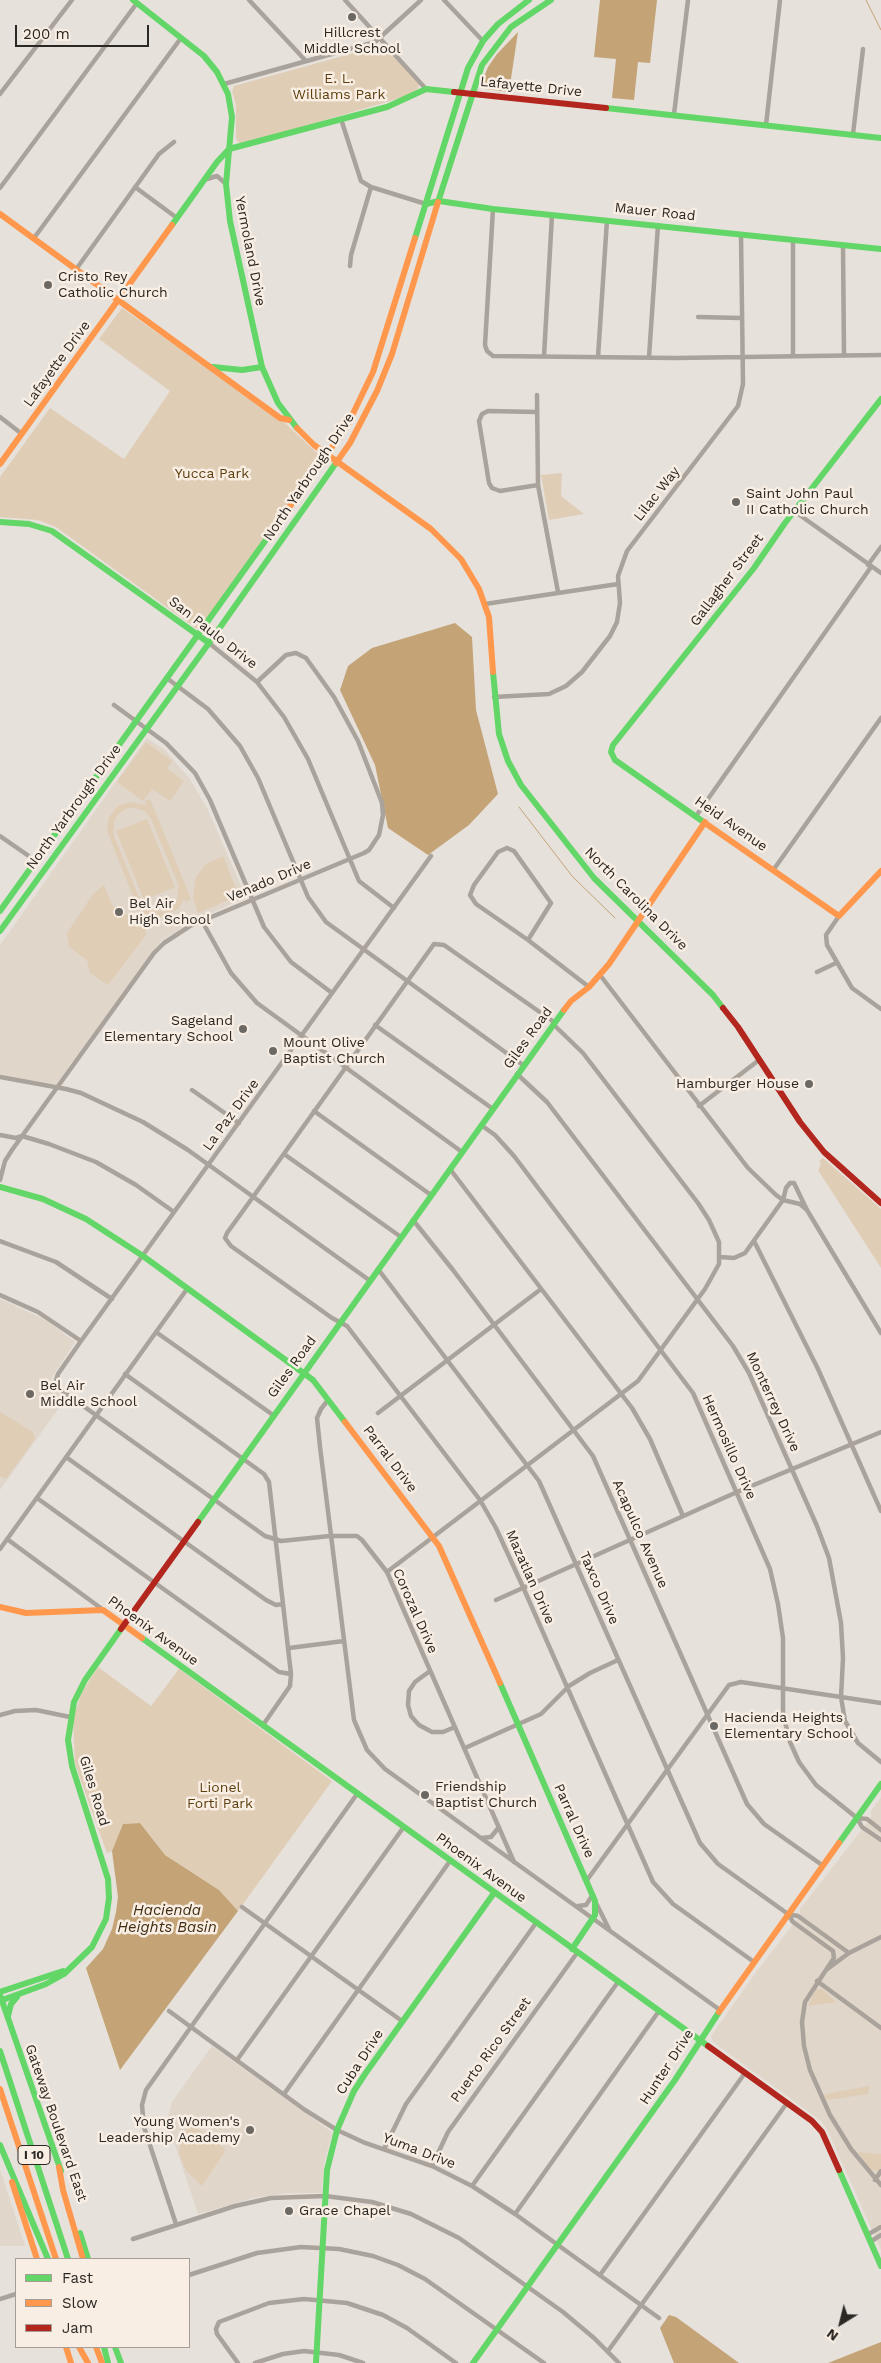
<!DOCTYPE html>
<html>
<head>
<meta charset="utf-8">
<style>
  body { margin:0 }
  #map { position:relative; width:881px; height:2363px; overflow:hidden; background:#e6e1db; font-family:"Work Sans",sans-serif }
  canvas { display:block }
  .legend { position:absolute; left:15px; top:2258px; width:175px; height:90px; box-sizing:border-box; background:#f8eee3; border:1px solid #a69e96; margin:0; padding:6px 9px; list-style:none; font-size:15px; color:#2b2723 }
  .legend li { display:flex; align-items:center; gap:10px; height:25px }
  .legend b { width:25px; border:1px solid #a69e96 }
  .north { position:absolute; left:816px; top:2298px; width:50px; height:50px; -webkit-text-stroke:4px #f8eee3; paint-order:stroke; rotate:216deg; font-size:14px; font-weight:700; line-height:20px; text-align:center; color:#2b2723 }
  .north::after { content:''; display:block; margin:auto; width:18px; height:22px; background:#2b2723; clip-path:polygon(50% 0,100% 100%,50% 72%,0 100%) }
  .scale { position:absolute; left:15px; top:25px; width:134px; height:22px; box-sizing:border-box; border:2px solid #2b2723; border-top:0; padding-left:6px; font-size:15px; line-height:18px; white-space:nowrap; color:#2b2723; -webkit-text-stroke:4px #f8eee3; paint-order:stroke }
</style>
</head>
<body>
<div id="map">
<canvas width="881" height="2363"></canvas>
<ul class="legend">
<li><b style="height:6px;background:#63d668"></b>Fast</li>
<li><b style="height:6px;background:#ff974d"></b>Slow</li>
<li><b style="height:6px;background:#b3261e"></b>Jam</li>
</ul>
<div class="north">N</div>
<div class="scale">200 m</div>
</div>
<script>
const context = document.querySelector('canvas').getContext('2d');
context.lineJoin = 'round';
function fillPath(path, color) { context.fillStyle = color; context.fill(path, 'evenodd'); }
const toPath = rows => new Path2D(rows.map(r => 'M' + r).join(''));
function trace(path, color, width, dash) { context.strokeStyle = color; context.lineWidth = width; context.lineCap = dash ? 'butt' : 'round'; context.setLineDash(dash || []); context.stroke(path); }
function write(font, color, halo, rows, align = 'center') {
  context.font = font + ' "Work Sans",sans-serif'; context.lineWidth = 5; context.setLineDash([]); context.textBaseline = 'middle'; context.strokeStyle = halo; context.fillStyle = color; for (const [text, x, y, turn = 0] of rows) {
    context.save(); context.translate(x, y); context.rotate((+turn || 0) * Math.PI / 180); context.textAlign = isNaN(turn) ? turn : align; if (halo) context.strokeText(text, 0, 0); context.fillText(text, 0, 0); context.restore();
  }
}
fillPath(toPath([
  [147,738,165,750,189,778,207,808,246,897,184,926,161,941,56,1084,0,1076,0,945],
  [0,1299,46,1320,75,1342,51,1379,55,1390,66,1398,0,1490],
  [881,1797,881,2250,827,2129,821,2121,713,2042,711,2036,757,1971,800,1915,800,1909,871,1818,871,1811],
  [212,2046,330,2131,332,2134,324,2163,322,2193,286,2193,253,2198,198,2214,167,2121,172,2102],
  [0,2169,25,2246,0,2246]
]), '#e0d6ca');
fillPath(toPath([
  [383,45,419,84,418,89,410,95,244,144,238,142,236,138,236,105,232,91,234,86],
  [122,308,285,423,320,456,320,462,202,627,197,629,56,527,38,520,0,517,0,477,50,408,124,459,170,391,99,339],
  [562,473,561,496,584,514,549,520,541,475],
  [146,742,172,761,167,769,184,781,170,801,152,789,143,801,117,782],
  [150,799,191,899,186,902,184,899,178,909,159,918,145,914,136,904,107,831,109,817,118,806,131,802,146,805,145,801],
  [128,808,135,808,145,811,151,819,179,886,177,899,172,906,165,911,152,910,141,902,114,836,114,822,118,814],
  [147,819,175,887,144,900,116,831],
  [223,856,238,894,236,897,198,913,193,897,196,877,206,864],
  [104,885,112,905,146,928,146,935,108,985,90,973,87,960,69,947,67,933,93,894],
  [823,1158,881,1209,881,1268,818,1170,821,1164,819,1161],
  [0,1412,33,1432,35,1439,6,1479,0,1476],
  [98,1667,151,1706,179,1669,332,1781,238,1911,219,1890,165,1855,140,1823,123,1824,112,1851,107,1853,75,1764,73,1719,82,1692],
  [816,1989,822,1989,836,2002,808,2006],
  [869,2086,868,2094,828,2100,824,2096,826,2094],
  [190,2124,224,2148,225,2151,202,2186,186,2171,179,2153,182,2135],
  [858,2152,881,2154,881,2167,879,2171,870,2170]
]), '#e0cdb6');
fillPath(toPath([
  [600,0,657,0,650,63,638,62,634,100,612,98,616,59,594,57],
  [518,32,509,92,486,89,481,84,488,67,497,54],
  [455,623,472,637,476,710,498,794,469,825,428,855,388,828,375,765,340,690,348,666,372,648],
  [140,1823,165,1855,219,1890,238,1911,120,2070,86,1968,103,1949,112,1929,116,1912,118,1897,112,1851,123,1824],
  [669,2315,676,2317,739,2363,674,2363,660,2328],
  [881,2342,881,2363,828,2363]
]), '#c4a377');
trace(toPath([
  [866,0,881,30],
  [519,807,572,876,615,918]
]), '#c4a377', 1);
trace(toPath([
  [249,0,306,61],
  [345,0,426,89],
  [444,0,483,41],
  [224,84,375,42,421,0],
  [0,94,72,0],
  [674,114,688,0],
  [341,119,361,181,371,187,426,204],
  [766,125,780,0],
  [853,134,863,49],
  [207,179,217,176,225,183],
  [135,187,177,218],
  [0,188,137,3],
  [493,209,485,345,487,351,493,356,676,358,881,355],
  [34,238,181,38],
  [793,240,793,355],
  [843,245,844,355],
  [350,266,351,255,371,187],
  [77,268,159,154,174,142],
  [698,317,741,318],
  [544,356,552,215],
  [598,357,607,220],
  [649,357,658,225],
  [537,395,538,485,558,592],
  [537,412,488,411,482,414,479,421,489,483,492,488,500,491,538,485],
  [0,417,22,434],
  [794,511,881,573],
  [868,565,881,547],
  [485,604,618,584],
  [209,643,257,682,284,717,308,759,359,881,394,908],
  [168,679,208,709,240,746,258,778,308,897,326,922,523,1065],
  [494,697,549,694,566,686,582,672,610,636,617,622,620,603,618,576,627,551,738,406,743,384,741,234],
  [114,705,166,743,195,773,210,800,264,927,291,962,332,993],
  [696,816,871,567],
  [0,836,36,861],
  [507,848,514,851,551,903,528,940,476,904,470,895,474,885,498,852,507,848],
  [431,856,81,1341,58,1374,55,1384,58,1388,265,1536,281,1541,330,1536,357,1536,362,1540,387,1572,514,1862],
  [774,869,881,718],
  [839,916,826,935,827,945,852,988,881,1009],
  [202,921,231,973,257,1003,462,1152],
  [528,940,589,987],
  [817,972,836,963],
  [600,975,748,1168,776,1195,783,1200,800,1204,807,1210],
  [554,1022,444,945,434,944,253,1197,227,1233,225,1238,231,1246,332,1318,347,1326,480,1500,496,1528,523,1587,653,1882,673,1904,754,1962],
  [375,1025,493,1109],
  [517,1074,547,1102,733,1346,749,1373,817,1526,829,1558,841,1623,843,1658,841,1697,845,1721,858,1743,881,1762],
  [0,1077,66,1089,81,1093,143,1122,188,1150,369,1280],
  [192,1090,239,1123],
  [699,1106,759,1060],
  [314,1111,431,1195],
  [481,1125,495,1135,514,1156,693,1393,770,1569,778,1604,783,1638,783,1714,790,1742,799,1762,816,1785,857,1818,862,1827,881,1840],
  [0,1135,16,1138,22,1136,49,1144,96,1162,136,1185,174,1212],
  [284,1154,401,1237],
  [450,1169,632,1408,650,1439,683,1516],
  [0,1180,5,1161,12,1150,154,953,164,943,190,926,364,853,369,850,379,835,383,815,382,803,358,741,334,697,306,658,296,653,286,655,257,682],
  [783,1200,786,1188,790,1183,794,1183,807,1210,881,1333],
  [413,1220,453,1270,593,1456,747,1804,764,1824,822,1865],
  [0,1241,56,1262,112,1299],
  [754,1241,818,1369,881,1511],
  [720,1257,734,1258,745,1253,783,1200],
  [378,1269,539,1481,700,1843,718,1864,788,1914,793,1922,833,1951,834,1958,826,1970],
  [0,1295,38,1312,81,1341],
  [156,1332,273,1415],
  [125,1374,264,1474,269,1482,291,1674,290,1686,263,1725],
  [328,1400,321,1409,317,1418,320,1447,354,1720,367,1750,385,1769,720,2010],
  [378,1413,541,1289],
  [66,1457,266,1600,276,1605,283,1604],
  [37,1498,279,1672,291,1674],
  [7,1539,102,1609],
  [0,1549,187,1289],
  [387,1572,638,1381,705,1289,719,1264,719,1242,709,1220,698,1203,583,1053,553,1024],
  [496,1600,737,1492,881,1432],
  [289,1648,344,1641],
  [430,1671,415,1682,409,1691,408,1705,411,1716,419,1725,432,1732,443,1732,455,1727],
  [0,1715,15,1711,36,1710,70,1717],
  [465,1748,541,1714,569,1686,590,1673,618,1660],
  [857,1818,867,1819,881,1830],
  [481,1838,491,1837,499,1827],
  [587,1880,729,1685,741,1682,881,1703],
  [596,1903,609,1929],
  [578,1906,586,1905,592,1896],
  [242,1907,402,2021],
  [788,1914,798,1916,849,1953],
  [881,1937,849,1953,826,1970,805,2002,802,2022,804,2046,810,2070,830,2115,851,2149,881,2185],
  [817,1981,881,2028],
  [169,2011,305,2110,337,2130,363,2142,432,2166,472,2186,515,2214,659,2318],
  [237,2060,403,1828],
  [284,2094,450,1861],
  [384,2149,406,2104,536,1923],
  [432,2166,448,2132,577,1953],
  [875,2180,881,2171],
  [472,2186,618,1982],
  [515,2214,659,2011],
  [176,2224,144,2127,142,2105,146,2090,357,1794],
  [867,2235,881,2227],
  [133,2239,235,2206,271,2198,325,2196,372,2202,411,2214,459,2238,563,2312,594,2338,619,2363],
  [870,2242,881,2235],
  [189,2275,257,2253,301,2247,339,2249,373,2256,398,2265,425,2279,544,2363],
  [600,2275,745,2073],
  [0,2299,16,2294],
  [608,2351,787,2103],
  [238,2363,217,2334,216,2329,219,2322,269,2303,304,2299,347,2303,383,2315,407,2328,456,2363],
  [255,2363,283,2354,304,2351,339,2355,363,2363]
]), '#aaa39b', 4.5);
trace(toPath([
  [133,0,204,56,217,72,228,94,232,117,226,184,230,221,262,367,278,403,297,428],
  [606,108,881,138],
  [438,202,482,65,511,27,551,0],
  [426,204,439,201,493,209,881,249],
  [172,225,217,162,229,149,387,107,426,89,454,92],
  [415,238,468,68,483,41,498,24,529,0],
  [213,367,242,370,262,367],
  [0,522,29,524,52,531,209,643],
  [493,672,499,734,508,761,521,785,594,878,713,995,723,1008],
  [705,823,615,760,611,752,613,745,754,568,785,523,881,399],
  [0,911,278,523],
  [0,931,209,643,336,463],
  [0,1187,43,1199,86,1219,143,1256,313,1380,345,1422],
  [198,1522,564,1010],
  [142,1638,708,2046],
  [500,1683,595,1901,595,1915,572,1949],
  [839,1843,881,1784],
  [0,1992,63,1971],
  [0,1995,61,2171],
  [0,2001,46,1984,64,1974,92,1947,106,1919,109,1898,108,1879,72,1766,68,1740,74,1702,85,1680,121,1629],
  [8,2016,11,2004,17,1997],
  [0,2051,68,2259],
  [0,2145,48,2259],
  [839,2170,881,2266],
  [80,2233,88,2259],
  [104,2347,108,2363],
  [115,2347,121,2363],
  [316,2363,327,2170,337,2130,354,2091,365,2074,494,1893],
  [473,2363,675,2080,719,2012]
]), '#63d668', 6);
trace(toPath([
  [0,214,280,418,289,420],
  [297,428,314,445,431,529,461,559,479,589,489,617,493,672],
  [336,463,350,443,377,391,392,354,438,202],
  [0,464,172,225],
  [278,523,347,426,373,372,415,238],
  [705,823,839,916,881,871],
  [564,1010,571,1001,589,987,609,964,705,822],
  [345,1422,439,1546,500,1683],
  [0,1607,26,1613,103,1610,142,1638],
  [719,2012,839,1843],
  [0,2089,56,2259],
  [59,2167,63,2190,83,2259],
  [12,2182,37,2259],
  [66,2347,71,2363],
  [79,2347,88,2363],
  [96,2347,102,2363]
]), '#ff974d', 6);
trace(toPath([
  [454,92,606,108],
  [723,1008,738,1027,800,1122,824,1152,881,1203],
  [121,1629,198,1522],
  [708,2046,812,2121,822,2132,839,2170]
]), '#b3261e', 6);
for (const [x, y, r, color] of [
  [352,17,5,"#6c6863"],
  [48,285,5,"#6c6863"],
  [736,502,5,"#6c6863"],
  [119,912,5,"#6c6863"],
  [243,1029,5,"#6c6863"],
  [273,1051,5,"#6c6863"],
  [809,1084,5,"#6c6863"],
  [30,1394,5,"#6c6863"],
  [714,1726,5,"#6c6863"],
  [425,1795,5,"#6c6863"],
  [250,2130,5,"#6c6863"],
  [289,2211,5,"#6c6863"]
]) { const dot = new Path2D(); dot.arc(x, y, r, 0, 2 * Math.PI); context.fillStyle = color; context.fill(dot); trace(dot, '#f8eee3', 2); }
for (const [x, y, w] of [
  [34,2155,32]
]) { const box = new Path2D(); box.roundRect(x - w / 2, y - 9.5, w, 19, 4); context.fillStyle = '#f8eee3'; context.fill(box); trace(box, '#2b2723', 1); }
write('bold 12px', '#2b2723', null, [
  ["I 10",34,2155]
]);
write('14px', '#2b2723', '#f8eee3', [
  ["Hillcrest",352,33,"center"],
  ["Middle School",352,49,"center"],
  ["Cristo Rey",58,277],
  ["Catholic Church",58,293],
  ["Saint John Paul",746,494],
  ["II Catholic Church",746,510],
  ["Bel Air",129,904],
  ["High School",129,920],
  ["Sageland",233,1021,"right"],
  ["Elementary School",233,1037,"right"],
  ["Mount Olive",283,1043],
  ["Baptist Church",283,1059],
  ["Hamburger House",799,1084,"right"],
  ["Bel Air",40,1386],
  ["Middle School",40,1402],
  ["Hacienda Heights",724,1718],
  ["Elementary School",724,1734],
  ["Friendship",435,1787],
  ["Baptist Church",435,1803],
  ["Young Women's",240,2122,"right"],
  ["Leadership Academy",240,2138,"right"],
  ["Grace Chapel",299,2211]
], 'left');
write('14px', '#5e3f0f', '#f8eee3', [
  ["E. L.",339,79],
  ["Williams Park",339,95],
  ["Yucca Park",212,474],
  ["Lionel",220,1788],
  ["Forti Park",220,1804]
]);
write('14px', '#2b2723', '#f8eee3', [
  ["Lafayette Drive",531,87,6],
  ["Mauer Road",655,212,6],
  ["Yermoland Drive",250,251,79],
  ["Lafayette Drive",57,364,-54],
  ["North Yarbrough Drive",309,477,-56],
  ["Lilac Way",657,494,-52],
  ["Gallagher Street",727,580,-53],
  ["San Paulo Drive",213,633,38],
  ["North Yarbrough Drive",74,807,-54],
  ["Heid Avenue",731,824,35],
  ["Venado Drive",269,881,-23],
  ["North Carolina Drive",636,899,45],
  ["Giles Road",528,1038,-54],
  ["La Paz Drive",231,1115,-54],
  ["Giles Road",292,1367,-54],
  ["Monterrey Drive",773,1402,65],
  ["Hermosillo Drive",729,1447,66],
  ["Parral Drive",390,1459,53],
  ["Acapulco Avenue",640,1534,66],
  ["Mazatlan Drive",530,1577,66],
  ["Taxco Drive",599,1588,66],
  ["Corozal Drive",415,1611,66],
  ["Phoenix Avenue",153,1631,36],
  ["Giles Road",94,1791,73],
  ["Parral Drive",574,1821,66],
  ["Phoenix Avenue",481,1868,36],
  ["Puerto Rico Street",491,2050,-54],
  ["Cuba Drive",360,2062,-57],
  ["Hunter Drive",667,2067,-57],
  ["Gateway Boulevard East",56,2123,71],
  ["Yuma Drive",419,2151,21]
]);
write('italic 15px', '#3f2c11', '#f8eee3', [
  ["Hacienda",167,1911],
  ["Heights Basin",167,1928]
]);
</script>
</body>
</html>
